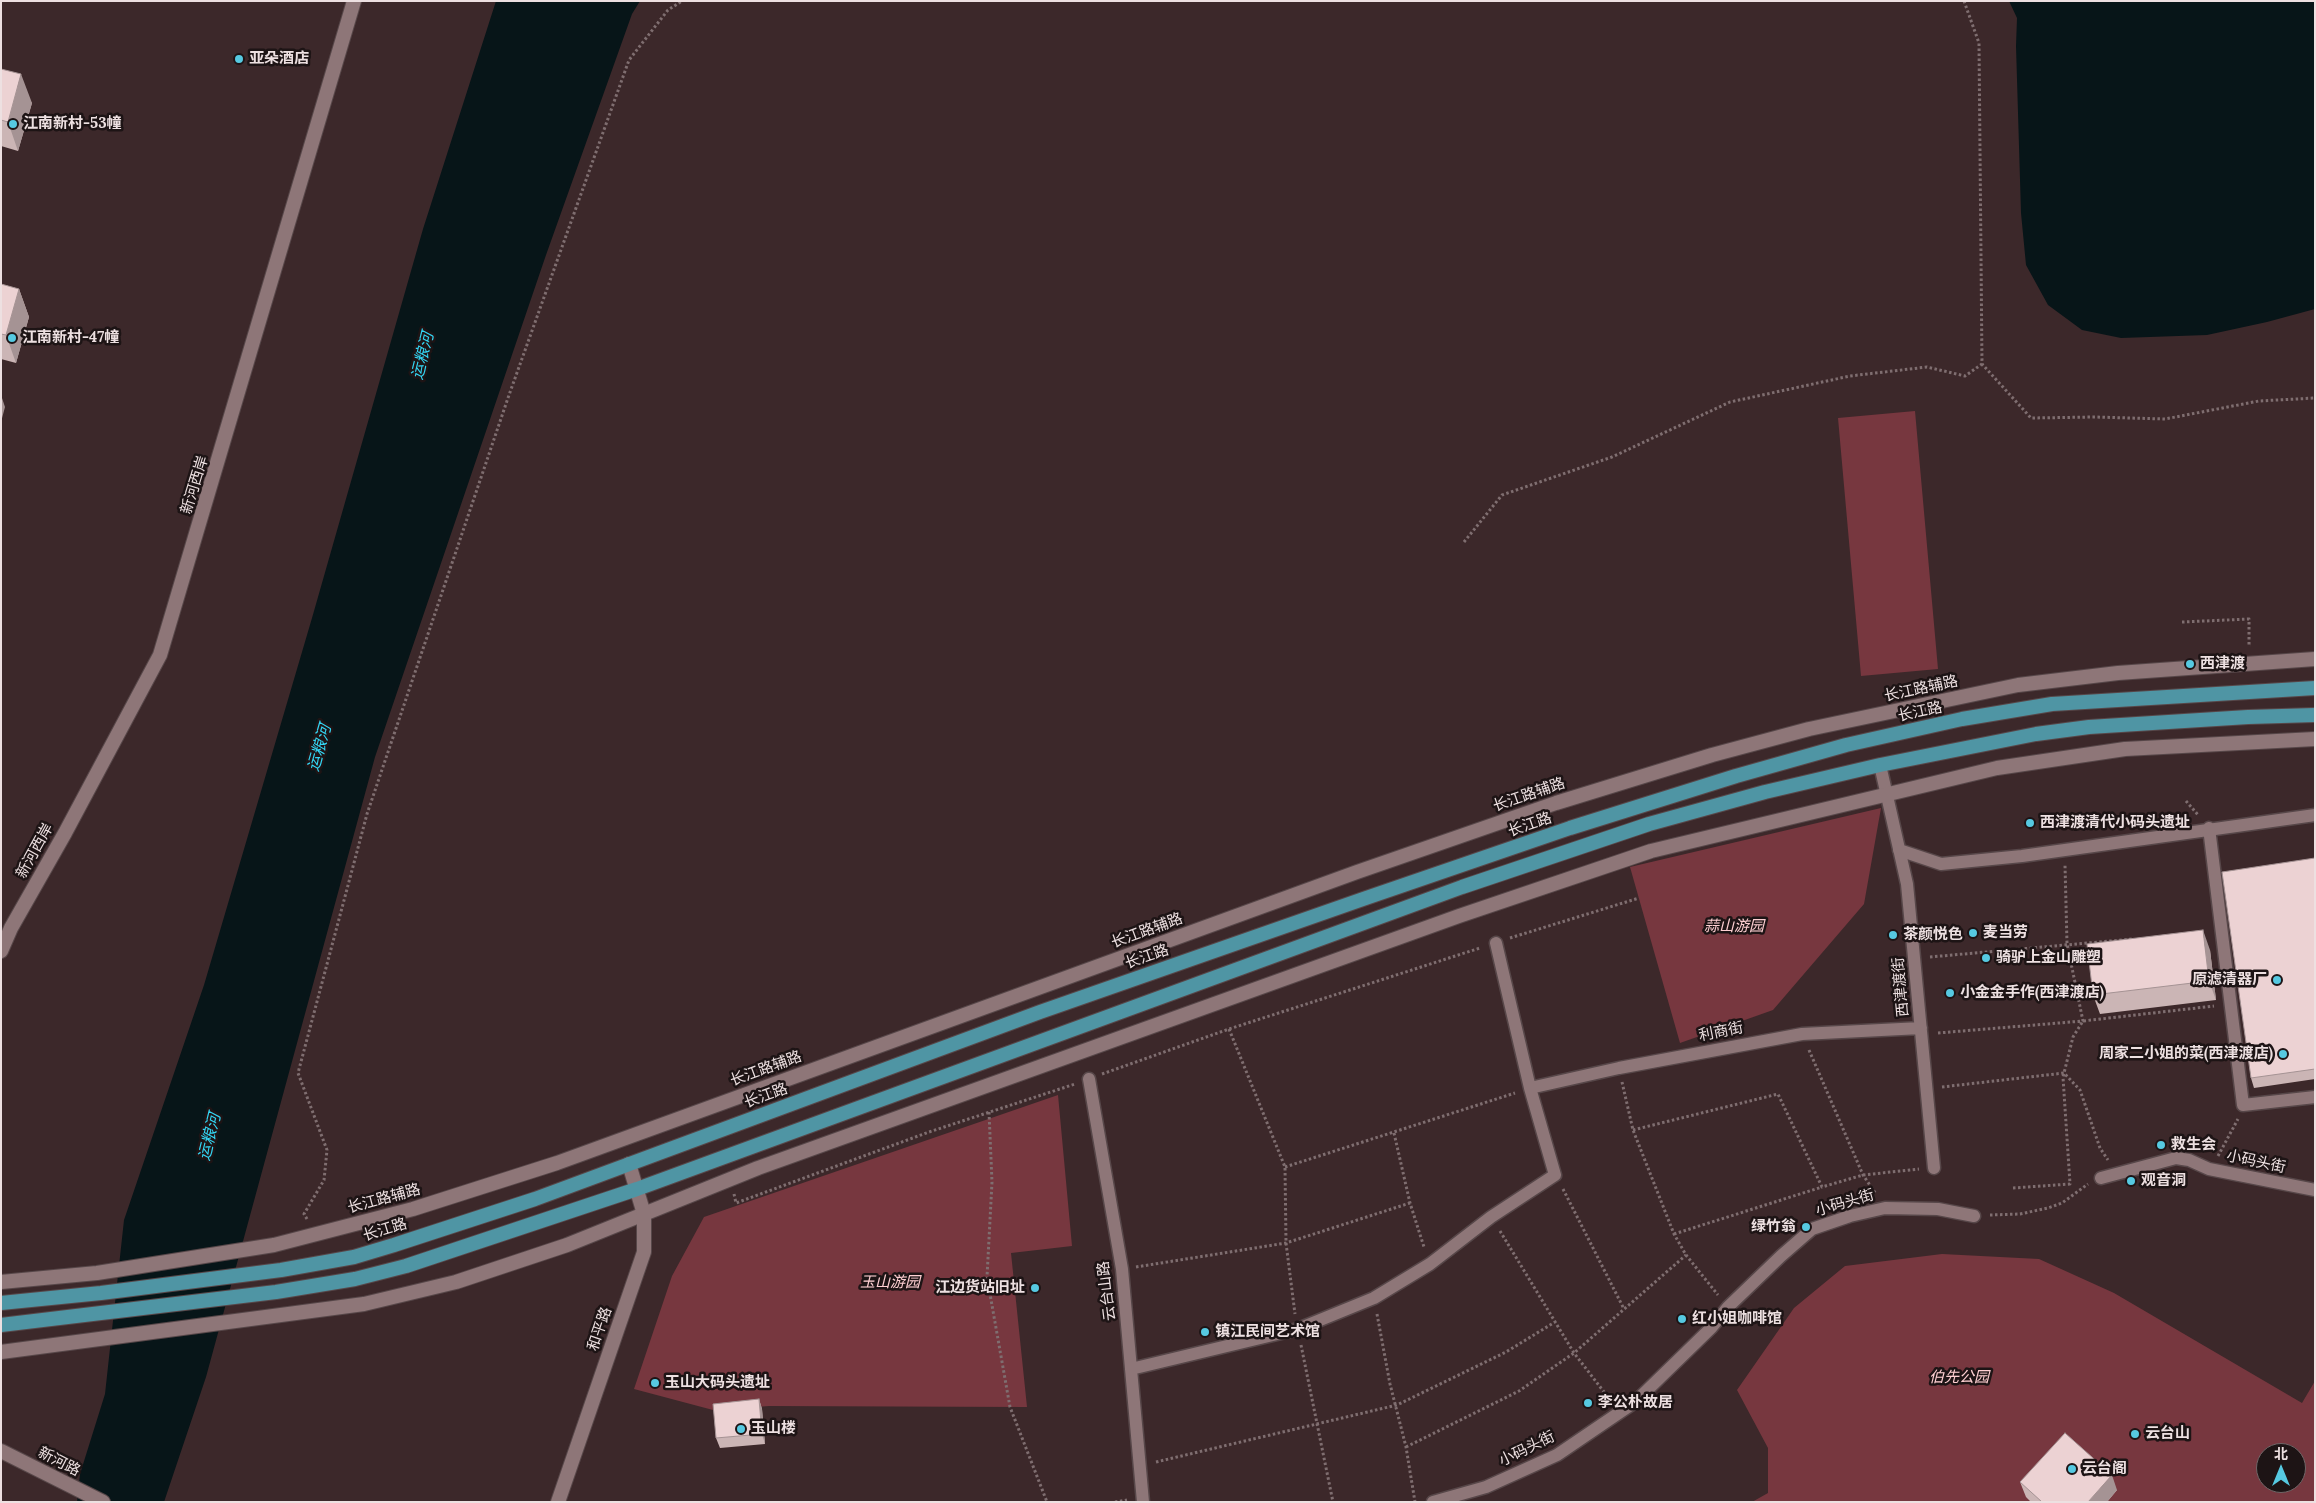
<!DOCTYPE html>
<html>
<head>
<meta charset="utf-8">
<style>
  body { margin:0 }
  #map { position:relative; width:2316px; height:1503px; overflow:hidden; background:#3c282a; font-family:Lora,"Noto Sans SC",serif }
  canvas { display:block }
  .frame { position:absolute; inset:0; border:2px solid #ede0e1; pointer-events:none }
  .north { position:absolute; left:2256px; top:1443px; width:50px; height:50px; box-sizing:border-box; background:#1d1415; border:1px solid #706667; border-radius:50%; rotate:0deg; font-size:14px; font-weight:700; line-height:20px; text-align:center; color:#ede0e1 }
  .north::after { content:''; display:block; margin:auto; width:18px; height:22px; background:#56c9e1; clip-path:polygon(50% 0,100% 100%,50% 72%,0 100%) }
</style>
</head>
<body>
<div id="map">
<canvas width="2316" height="1503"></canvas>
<div class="frame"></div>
<div class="north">北</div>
</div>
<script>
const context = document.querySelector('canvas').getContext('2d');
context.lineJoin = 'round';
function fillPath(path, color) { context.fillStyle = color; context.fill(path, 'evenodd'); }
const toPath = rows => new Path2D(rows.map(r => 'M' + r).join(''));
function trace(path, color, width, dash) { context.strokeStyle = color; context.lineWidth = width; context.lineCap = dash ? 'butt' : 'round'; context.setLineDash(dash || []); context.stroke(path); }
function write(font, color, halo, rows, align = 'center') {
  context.font = font + ' Lora,"Noto Sans SC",serif'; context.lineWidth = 5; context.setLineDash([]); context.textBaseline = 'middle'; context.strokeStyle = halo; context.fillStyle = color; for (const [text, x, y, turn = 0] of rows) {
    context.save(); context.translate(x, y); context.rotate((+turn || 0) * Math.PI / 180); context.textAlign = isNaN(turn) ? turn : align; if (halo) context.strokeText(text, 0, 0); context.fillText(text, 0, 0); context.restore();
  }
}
fillPath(toPath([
  [1915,411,1938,669,1861,676,1838,418],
  [1881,808,1864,904,1773,1010,1680,1043,1630,867],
  [1058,1095,1072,1246,1011,1253,1027,1407,769,1406,713,1410,634,1389,672,1276,704,1217],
  [1942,1254,2039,1259,2114,1293,2302,1403,2315,1381,2315,1502,1752,1502,1768,1493,1768,1448,1737,1390,1794,1308,1845,1266],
  [2266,1453,2296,1453,2296,1483,2266,1483]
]), '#77373f');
fillPath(toPath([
  [496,1,640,1,632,14,546,255,375,757,206,1377,164,1502,77,1502,80,1474,105,1394,124,1220,204,985,312,618,423,229],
  [2009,1,2315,1,2315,309,2267,322,2207,335,2121,338,2082,330,2048,305,2026,265,2021,213,2016,46,2017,18]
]), '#071518');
const pedestrian = toPath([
  [1880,765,1907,884,1934,1168],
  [2209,828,2243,1105,2315,1097],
  [1899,850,1941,864,2022,856,2315,815],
  [1089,1079,1122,1269,1143,1502],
  [1530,1088,1619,1068,1802,1034,1921,1028],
  [2101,1178,2176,1158,2189,1160,2209,1169,2315,1190],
  [1131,1369,1298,1329,1374,1298,1430,1264,1491,1217,1555,1175,1530,1088,1496,943],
  [1433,1502,1486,1487,1557,1455,1635,1402,1711,1328,1728,1307,1781,1256,1812,1229,1850,1216,1885,1208,1938,1209,1974,1216]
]);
const minor = toPath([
  [1,1282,97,1273,274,1245,413,1209,557,1163,1357,872,1556,803,1712,755,1809,729,2018,685,2118,673,2315,659],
  [1,1352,364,1304,456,1282,567,1245,758,1168,1459,916,1651,851,1997,768,2125,749,2315,739],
  [1,1451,103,1502]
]);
const tertiary = toPath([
  [1,951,11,928,65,833,160,655,354,1],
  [558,1502,644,1252,644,1214,629,1164]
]);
const primary = toPath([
  [1,1303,101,1293,281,1270,354,1257,394,1245,535,1199,1040,1012,1366,898,1570,828,1736,776,1846,745,1962,719,2052,704,2315,688],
  [1,1325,276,1292,355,1279,406,1266,637,1189,1462,887,1649,824,1765,792,1880,765,2036,734,2089,727,2248,717,2315,715]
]);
trace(pedestrian, '#574749', 15);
trace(minor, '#574749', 16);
trace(tertiary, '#574749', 16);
trace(primary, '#574749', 16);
trace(toPath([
  [1964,1,1979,43,1982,364,2031,418,2095,417,2165,419,2259,401,2315,398],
  [1464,542,1502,495,1612,457,1730,402,1850,376,1927,367,1965,376,1982,364],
  [2182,622,2249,619,2249,645,2251,645],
  [2186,801,2199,816],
  [1510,938,1639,898],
  [1930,957,2133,939],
  [1229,1029,1285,1167,1286,1243,1295,1314],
  [1938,1033,2083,1021,2067,944,2065,865],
  [1809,1050,1863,1175,1876,1194],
  [1102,1074,1229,1029,1480,948],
  [1622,1082,1633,1130,1674,1234,1686,1255,1718,1295],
  [1942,1087,2064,1073,2080,1090,2100,1148,2108,1160],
  [989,1112,992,1182,987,1277,1010,1407,1047,1502],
  [1633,1130,1778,1094,1822,1187,1863,1175,1919,1169],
  [1394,1133,1410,1203,1424,1247],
  [2218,1156,2238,1119],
  [1285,1167,1515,1093],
  [2013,1188,2070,1184,2063,1077,2073,1037,2083,1021,2214,1006],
  [1563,1189,1624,1309],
  [734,1194,736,1203,929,1132,1075,1084],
  [1990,1215,2020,1214,2048,1208,2062,1203,2088,1184],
  [307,1219,304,1214,324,1180,327,1150,298,1073,367,814,509,395,629,60,668,10,682,1],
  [1500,1231,1574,1353,1611,1401],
  [1674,1234,1822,1187],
  [1136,1267,1286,1243,1410,1203],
  [1377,1314,1390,1384,1406,1447,1415,1502],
  [1301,1345,1333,1502],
  [1406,1447,1519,1391,1574,1353,1686,1255],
  [1156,1462,1397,1405,1506,1352,1555,1322],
  [1115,1502,1127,1500]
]), '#7f6e70', 3, [2.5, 2.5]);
trace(pedestrian, '#8e7678', 12);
trace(minor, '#8e7678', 14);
trace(tertiary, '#8e7678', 14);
trace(primary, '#4f95a4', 14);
fillPath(toPath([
  [1,69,32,103,18,151,1,146],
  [1,284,19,289,29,317,16,363,1,359],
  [2315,858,2315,1079,2254,1088,2251,1078],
  [2210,950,2216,1000,2100,1014,2093,995],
  [759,1399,762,1409,765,1444,720,1448,716,1438],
  [2020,1482,2117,1490,2107,1502,2031,1502,2026,1497]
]), '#cbb5b5');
fillPath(toPath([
  [21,74,32,103,18,151,8,122],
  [19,289,29,317,16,363,6,335],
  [1,395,5,407,1,422],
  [2203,930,2210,950,2216,1000,2209,981],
  [759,1399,762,1409,765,1444,762,1434],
  [2112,1475,2117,1490,2107,1502,2088,1502]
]), '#a59394');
const building = toPath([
  [1,69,21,74,8,122,1,120,1,69],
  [1,284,19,289,6,335,1,334,1,284],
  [2315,858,2315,1069,2251,1078,2222,872,2315,858],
  [2203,930,2209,981,2093,995,2087,944,2203,930],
  [759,1399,762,1434,716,1438,713,1404,759,1399],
  [2065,1433,2112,1475,2088,1502,2042,1502,2020,1482,2065,1433]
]);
fillPath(building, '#ecd2d3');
trace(building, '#a59394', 1);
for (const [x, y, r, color] of [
  [239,59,5,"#56c9e1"],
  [13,124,5,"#56c9e1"],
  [12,338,5,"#56c9e1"],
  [2190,664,5,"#56c9e1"],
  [2030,823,5,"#56c9e1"],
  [1973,933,5,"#56c9e1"],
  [1893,935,5,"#56c9e1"],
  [1986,958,5,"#56c9e1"],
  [2277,980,5,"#56c9e1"],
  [1950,993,5,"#56c9e1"],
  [2283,1054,5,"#56c9e1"],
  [2161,1145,5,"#56c9e1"],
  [2131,1181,5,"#56c9e1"],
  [1806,1227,5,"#56c9e1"],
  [1035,1288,5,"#56c9e1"],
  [1682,1319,5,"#56c9e1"],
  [1205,1332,5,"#56c9e1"],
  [655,1383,5,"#56c9e1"],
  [1588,1403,5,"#56c9e1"],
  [741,1429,5,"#56c9e1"],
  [2135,1434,5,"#56c9e1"],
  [2072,1469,5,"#56c9e1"]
]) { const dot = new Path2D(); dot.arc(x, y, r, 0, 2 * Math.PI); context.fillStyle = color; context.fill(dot); trace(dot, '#1d1415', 2); }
write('bold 15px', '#ede0e1', '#1d1415', [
  ["亚朵酒店",249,59],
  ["江南新村-53幢",23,124],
  ["江南新村-47幢",22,338],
  ["西津渡",2200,664],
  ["西津渡清代小码头遗址",2040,823],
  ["麦当劳",1983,933],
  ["茶颜悦色",1903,935],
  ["骑驴上金山雕塑",1996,958],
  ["原滤清器厂",2267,980,"right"],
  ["小金金手作(西津渡店)",1960,993],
  ["周家二小姐的菜(西津渡店)",2273,1054,"right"],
  ["救生会",2171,1145],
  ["观音洞",2141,1181],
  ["绿竹翁",1796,1227,"right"],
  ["江边货站旧址",1025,1288,"right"],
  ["红小姐咖啡馆",1692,1319],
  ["镇江民间艺术馆",1215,1332],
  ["玉山大码头遗址",665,1383],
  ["李公朴故居",1598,1403],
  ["玉山楼",751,1429],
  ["云台山",2145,1434],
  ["云台阁",2082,1469]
], 'left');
write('15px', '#ede0e1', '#1d1415', [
  ["新河西岸",195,485,-73],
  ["长江路辅路",1921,689,-12],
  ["长江路",1920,712,-12],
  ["长江路辅路",1529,795,-19],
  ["长江路",1530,825,-19],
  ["新河西岸",35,851,-61],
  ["长江路辅路",1147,931,-20],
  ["长江路",1147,957,-19],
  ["西津渡街",1901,987,-95],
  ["利商街",1721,1032,-11],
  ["长江路辅路",766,1069,-20],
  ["长江路",766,1096,-20],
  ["小码头街",2256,1162,12],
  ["长江路辅路",384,1199,-15],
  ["小码头街",1845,1203,-16],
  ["长江路",385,1230,-17],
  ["云台山路",1107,1291,-97],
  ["和平路",600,1329,-71],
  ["小码头街",1527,1449,-26],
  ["新河路",59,1462,27]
]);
write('italic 15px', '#ffd0d3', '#1d1415', [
  ["蒜山游园",1734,927],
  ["玉山游园",890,1283],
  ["伯先公园",1959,1378]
]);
write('italic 16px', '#33d6f4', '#1d1415', [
  ["运粮河",423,356,-76],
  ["运粮河",320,748,-74],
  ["运粮河",210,1137,-76]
]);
</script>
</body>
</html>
